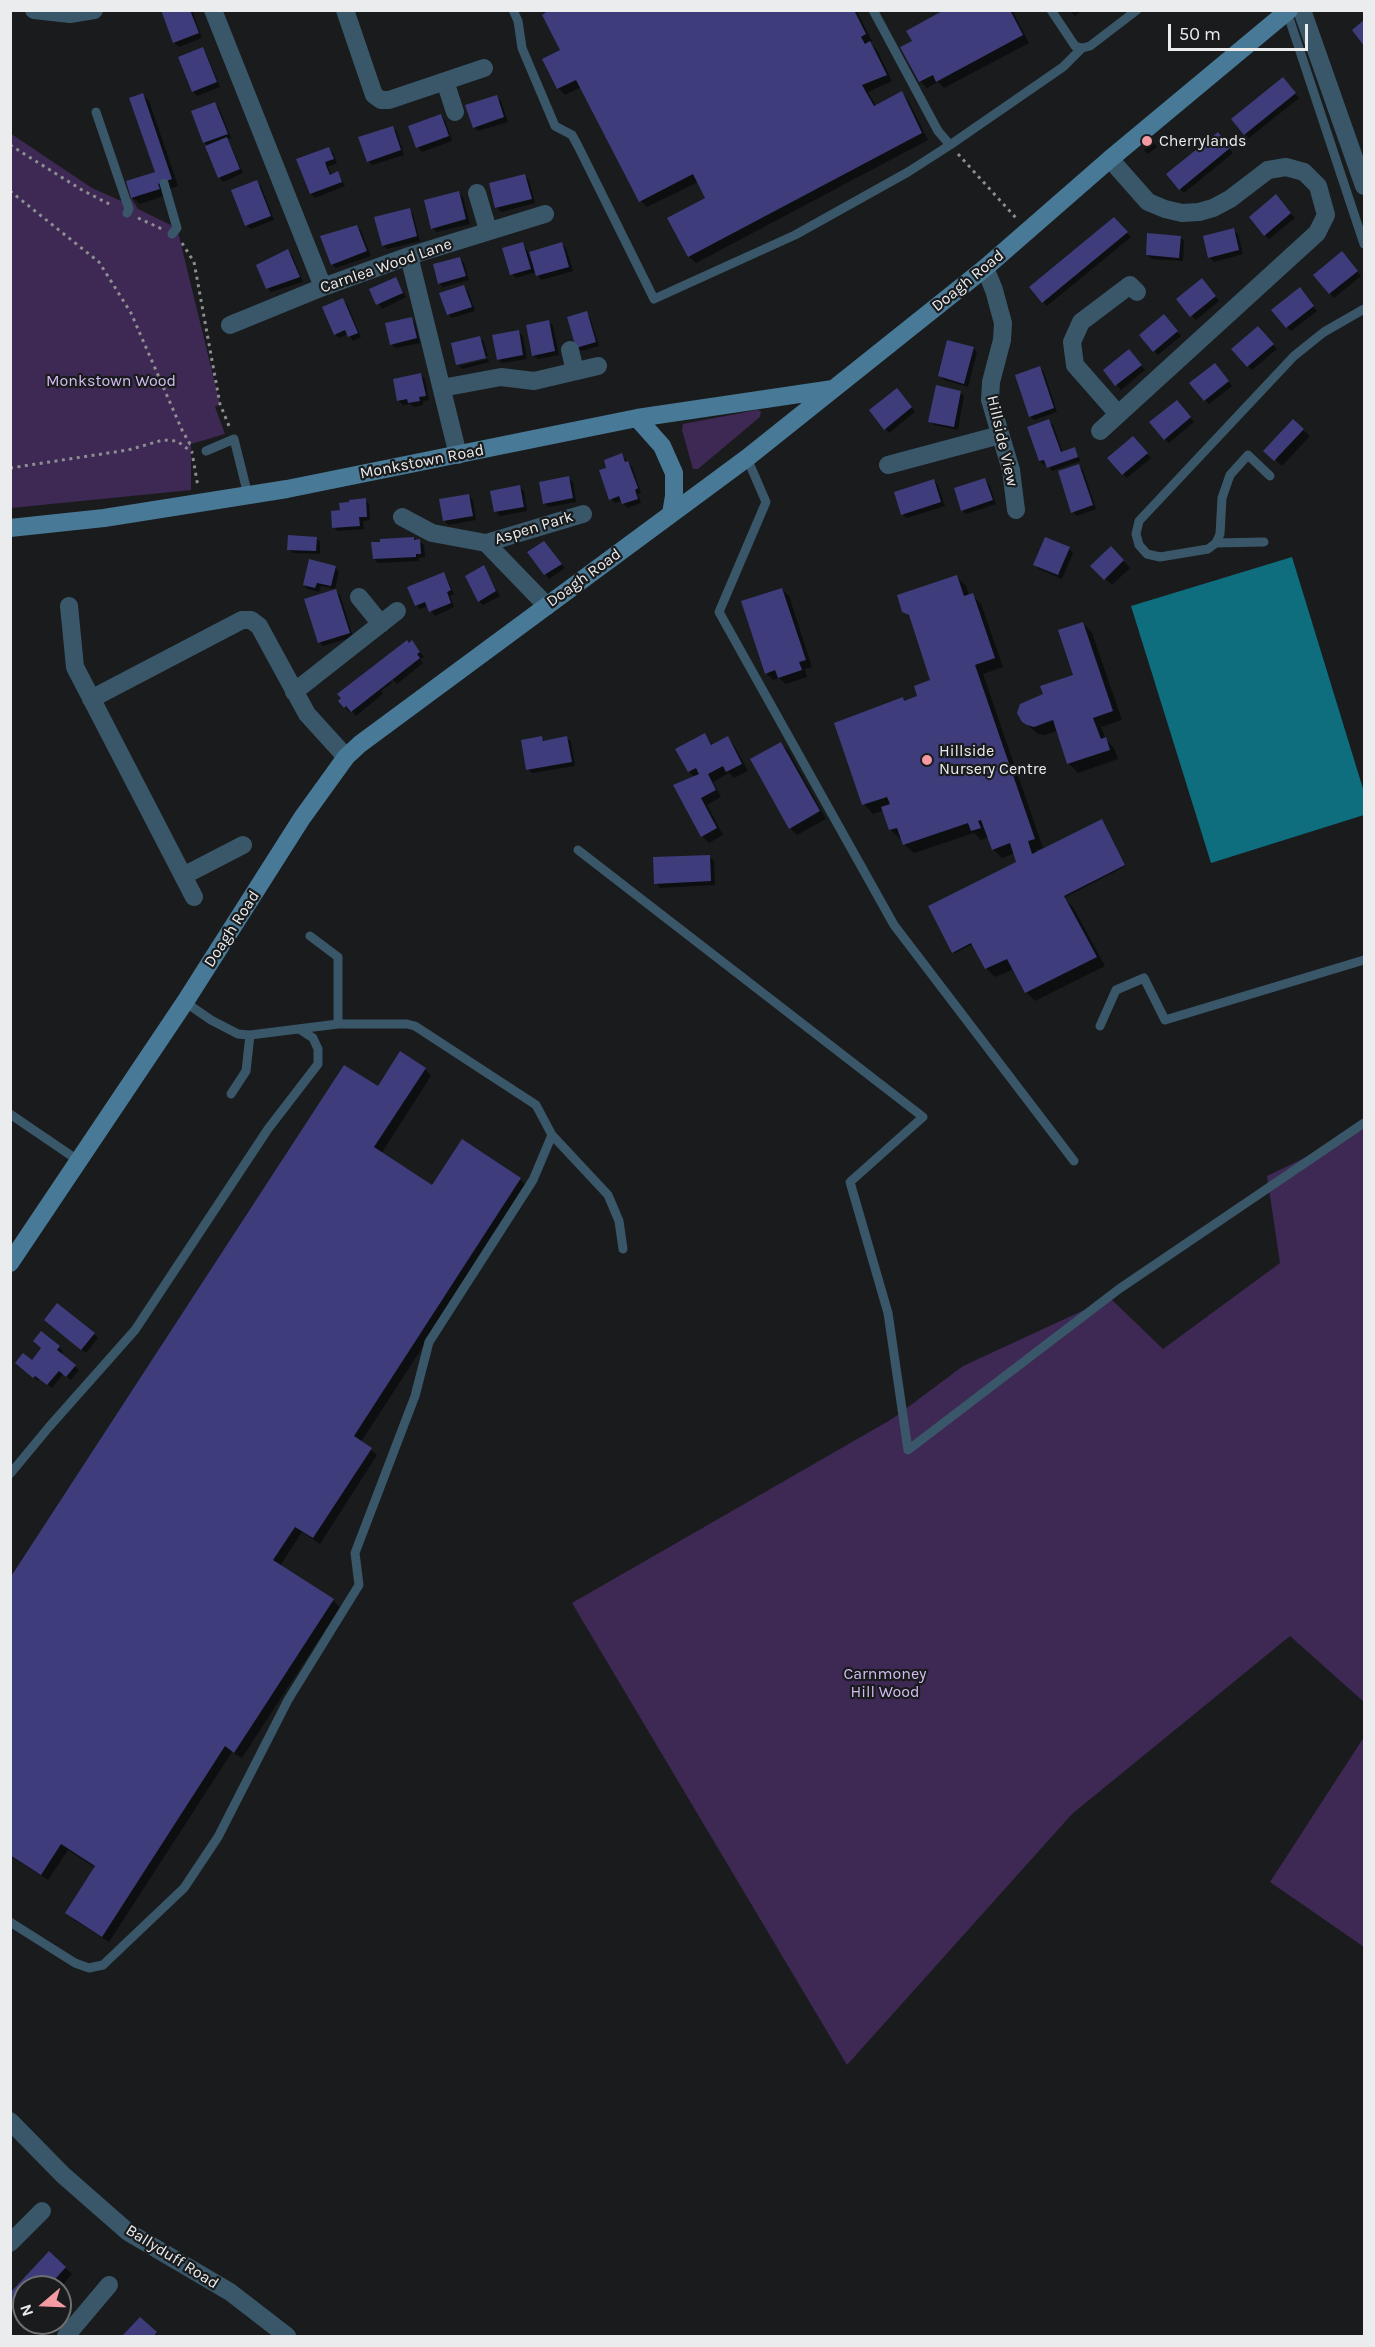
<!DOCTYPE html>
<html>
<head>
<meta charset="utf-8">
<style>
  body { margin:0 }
  #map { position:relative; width:1375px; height:2347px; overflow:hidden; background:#191b1d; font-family:Karla,sans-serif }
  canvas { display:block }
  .frame { position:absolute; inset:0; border:12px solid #ebecee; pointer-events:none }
  .north { position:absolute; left:12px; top:2275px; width:60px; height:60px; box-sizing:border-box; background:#191b1d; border:2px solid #6d6f71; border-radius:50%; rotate:251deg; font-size:16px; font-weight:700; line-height:24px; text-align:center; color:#ebecee }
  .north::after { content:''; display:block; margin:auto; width:21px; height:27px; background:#f49aa3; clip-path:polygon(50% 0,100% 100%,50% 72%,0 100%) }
  .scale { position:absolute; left:1168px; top:24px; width:140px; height:27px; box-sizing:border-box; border:3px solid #ebecee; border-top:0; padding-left:8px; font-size:18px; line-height:21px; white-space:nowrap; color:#ebecee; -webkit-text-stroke:4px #191b1d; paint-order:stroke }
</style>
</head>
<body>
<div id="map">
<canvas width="1375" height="2347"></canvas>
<div class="frame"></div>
<div class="north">N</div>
<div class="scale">50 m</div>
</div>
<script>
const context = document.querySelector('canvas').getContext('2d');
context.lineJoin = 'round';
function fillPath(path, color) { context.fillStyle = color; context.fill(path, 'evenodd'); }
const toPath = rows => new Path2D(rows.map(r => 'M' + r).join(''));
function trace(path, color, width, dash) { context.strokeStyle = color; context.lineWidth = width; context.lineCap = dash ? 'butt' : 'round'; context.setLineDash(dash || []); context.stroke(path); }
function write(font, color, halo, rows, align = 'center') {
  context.font = font + ' Karla,sans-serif'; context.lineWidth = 4.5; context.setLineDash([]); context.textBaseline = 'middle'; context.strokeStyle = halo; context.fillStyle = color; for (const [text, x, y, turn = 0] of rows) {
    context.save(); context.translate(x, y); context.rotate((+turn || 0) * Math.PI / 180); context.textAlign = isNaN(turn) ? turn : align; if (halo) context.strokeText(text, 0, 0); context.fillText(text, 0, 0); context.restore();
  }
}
fillPath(toPath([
  [10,133,92,188,121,201,131,198,138,209,177,228,220,404,215,407,225,434,191,444,191,490,11,508],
  [757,410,761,411,760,417,698,469,693,469,682,430,683,424],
  [1364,1129,1364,1702,1290,1636,1072,1814,847,2065,572,1603,892,1419,963,1366,1110,1298,1163,1349,1280,1263,1267,1176],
  [1364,1737,1364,1947,1270,1882]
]), '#3e2854');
fillPath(toPath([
  [1292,557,1364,792,1364,815,1211,863,1131,606]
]), '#0f6e7d');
fillPath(toPath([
  [162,10,192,10,202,38,179,47,174,42],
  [552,10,856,10,872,41,869,42,877,50,892,81,868,92,876,106,902,93,908,100,928,140,696,263,689,257,669,219,707,199,698,182,647,207,641,201,581,87,565,95,558,88,562,51],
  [948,10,1012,10,1029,43,944,88,938,82,927,88,920,81,914,42],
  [1069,10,1082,10,1075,16],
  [202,49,206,53,220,87,197,96,193,91],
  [1287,83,1299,98,1249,138,1245,134],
  [142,95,149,101,178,186,164,191,166,195,140,204,133,198,127,182,156,173],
  [497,97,501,101,508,122,478,131,474,127],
  [215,104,219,108,231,138,228,139,243,173,223,182,219,177,208,146,204,142],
  [440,115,445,120,452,141,422,152,418,147],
  [392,127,397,132,404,155,372,165,368,161],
  [1222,138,1233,153,1184,193,1180,189],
  [1154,143,1157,147,1148,154,1144,150],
  [329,149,333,153,337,163,328,167,332,176,338,173,345,186,315,198,311,194],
  [524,176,529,180,535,203,501,212,497,207],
  [256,182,261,186,274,220,251,229,246,225],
  [458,193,463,197,470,224,437,232,432,228],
  [1280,201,1295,218,1269,239,1265,235],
  [409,210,413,214,420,241,387,249,383,245],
  [1118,223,1131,237,1047,306,1043,302],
  [357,226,361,231,371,256,336,268,332,264,322,237],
  [1233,230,1238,234,1243,254,1214,262,1210,258],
  [1180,237,1184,241,1183,261,1152,259,1147,255],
  [523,244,529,254,562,244,566,248,573,271,541,280,536,272,516,278,512,274],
  [288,251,292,255,303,282,271,292,267,288],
  [1346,257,1361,276,1334,298,1315,275],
  [460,258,464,263,469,280,443,287,439,283],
  [395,278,406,297,382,309,371,290],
  [1206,284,1219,301,1196,320,1192,316],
  [464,286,468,291,475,311,452,318,448,314],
  [1304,294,1317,311,1291,331,1287,327],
  [343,300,347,304,361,337,353,341,348,334,339,338,335,334],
  [586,313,590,317,599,346,581,351,577,347],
  [411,318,415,323,420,343,396,348,391,344],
  [1168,321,1181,336,1158,355,1154,351],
  [549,322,553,326,559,355,538,359,533,355],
  [518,332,523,336,527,359,502,363,498,359],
  [1262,332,1277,349,1252,370,1248,366],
  [480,338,484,342,488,356,458,363,458,365,453,344],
  [973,348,977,352,968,387,944,380,940,376],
  [1133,355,1145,370,1121,390,1105,371],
  [488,359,489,362,462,369,459,366],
  [1040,368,1044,372,1057,412,1034,420,1030,416],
  [1219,369,1232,386,1209,404,1205,400],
  [421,375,425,379,429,400,423,401,423,405,414,407,410,404,403,405,399,401,395,380],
  [960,392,964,396,958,430,934,425,930,421],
  [901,394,915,412,889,433,871,411],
  [1181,406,1194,422,1169,443,1165,439],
  [1049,421,1053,425,1063,453,1074,449,1081,461,1052,471,1047,464,1044,465,1040,461],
  [1293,421,1310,436,1282,466,1265,450],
  [1137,442,1151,458,1127,478,1123,474],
  [622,455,632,467,641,493,638,494,641,503,627,508,622,501,615,503,611,499],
  [1079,466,1083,470,1096,509,1077,516,1073,512],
  [568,478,573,482,576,502,549,507,544,503],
  [933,480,938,485,945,506,907,518,903,514],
  [984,480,989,484,996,504,966,514,962,510],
  [519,487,524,491,527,511,500,516,496,512],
  [468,495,473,500,476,520,448,525,444,520],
  [365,500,369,504,370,520,363,521,364,529,338,531,333,527,341,512],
  [316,538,320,542,320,554,293,553,289,549],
  [414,538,424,545,425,557,419,558,419,561,378,563,374,559],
  [548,547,565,568,549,579,545,574],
  [1111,548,1130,568,1112,585,1092,566],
  [1069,549,1073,553,1062,579,1039,569,1035,565],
  [335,567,339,572,335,589,321,586,319,592,308,589,304,585],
  [483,567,500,596,483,605,479,601],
  [443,573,447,578,454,594,450,596,454,607,435,616,428,606,420,609,416,605],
  [957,577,966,586,969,596,972,595,981,604,1003,667,983,674,1043,848,1036,850,1037,854,1104,823,1126,866,1064,898,1073,907,1105,966,1035,1001,1026,992,1014,969,995,977,986,968,973,944,955,953,953,952,1019,862,1015,853,1002,858,993,849,989,837,981,840,974,833,914,853,904,844,902,838,900,839,890,829,884,810,873,814,864,804,902,698,905,702,919,697,932,680,911,618,904,611],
  [782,589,789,596,812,667,805,669,807,677,786,684,779,678,773,680,766,673],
  [336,591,340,595,353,637,323,646,319,642],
  [1083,623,1092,633,1122,720,1101,727,1106,740,1114,748,1118,759,1078,773,1068,763,1058,731,1044,735,1038,734,1023,721,1075,676],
  [409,644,416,647,424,657,420,659,423,663,397,684,390,677,388,678,392,683,381,691,383,694,356,716,351,710,349,712,340,701],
  [704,735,714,746,727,738,734,745,748,771,734,778,729,773,713,782,721,797,707,805,723,835,709,843,702,836,695,778,689,771],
  [542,738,546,742,567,738,571,742,575,766,532,773,528,769],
  [781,744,788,750,826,819,797,835,790,828],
  [709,856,714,861,715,885,660,888,656,883],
  [425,1069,431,1076,381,1154,432,1187,462,1141,520,1179,527,1186,361,1442,377,1455,320,1544,302,1532,280,1566,333,1601,340,1607,242,1758,232,1752,109,1942,74,1920,67,1913,96,1868,68,1850,48,1880,10,1856,10,1581,378,1088],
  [50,1324,94,1334,98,1338,86,1353],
  [41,1333,59,1347,63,1352,61,1355,79,1370,71,1380,63,1374,52,1388,40,1379,38,1381,21,1367,32,1362,43,1349],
  [49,2253,72,2274,60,2288,24,2287,24,2316,10,2304],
  [140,2319,156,2333,159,2336,124,2336]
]), '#0007');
fillPath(toPath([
  [161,10,190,10,199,33,173,43],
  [549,10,854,10,866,34,861,37,865,44,870,41,887,75,862,85,874,106,902,91,922,133,688,257,667,218,705,198,693,174,639,202,576,80,557,89,542,59,560,50,542,15],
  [944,10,1010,10,1023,35,936,82,933,75,919,82,900,47,912,41,906,31],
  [1364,20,1364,46,1352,30],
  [203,47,217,82,192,92,178,57],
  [1283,77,1296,93,1244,135,1231,119],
  [143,93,172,179,158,184,160,189,131,198,126,181,155,172,129,98],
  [497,95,504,117,473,128,465,105],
  [215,102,228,134,203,143,191,111],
  [441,114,449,136,416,148,408,126],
  [393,126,401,150,367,162,358,137],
  [1218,132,1230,148,1179,190,1166,174],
  [227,137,240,169,218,178,205,146],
  [329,147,334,159,325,162,327,168,330,175,338,171,342,182,310,194,296,159],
  [525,174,532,199,495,208,489,183],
  [257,180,271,216,245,226,231,190],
  [459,191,466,219,431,229,424,200],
  [1276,194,1291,213,1264,236,1249,217],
  [410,208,417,236,382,246,374,217],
  [1114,217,1128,232,1042,303,1029,287],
  [357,225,367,251,331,265,320,236],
  [1234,228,1239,250,1208,258,1203,236],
  [1147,233,1181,236,1179,258,1146,255],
  [523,242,531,269,510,275,502,248],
  [562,242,569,267,536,276,529,252],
  [288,249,300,277,266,289,256,265],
  [1342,251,1358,271,1329,294,1313,275],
  [460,257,466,276,438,284,433,264],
  [396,277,403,293,376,305,369,289],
  [1202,278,1216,296,1190,317,1176,299],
  [464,285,472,307,447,315,439,293],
  [1300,287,1314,306,1286,328,1271,310],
  [343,298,358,333,348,337,345,330,334,335,322,307],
  [587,311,596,342,576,348,567,317],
  [1164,314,1178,331,1153,352,1139,335],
  [412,317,417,338,390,345,385,323],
  [549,320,555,351,532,356,526,325],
  [1258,326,1274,344,1247,367,1231,349],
  [519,330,523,355,497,360,492,335],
  [480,336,486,358,456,365,451,343],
  [947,340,974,347,964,384,938,376],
  [1129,349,1142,365,1115,386,1103,370],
  [1215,363,1229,381,1204,401,1189,383],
  [1040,366,1054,408,1029,417,1015,375],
  [421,373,426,396,419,397,420,401,408,403,407,399,397,401,393,379],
  [936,385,961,391,954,427,928,422],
  [897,388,912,407,884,430,869,410],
  [1177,400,1191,417,1164,440,1149,422],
  [1049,419,1061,452,1075,447,1078,457,1047,468,1044,460,1039,461,1027,427],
  [1293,419,1304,429,1274,461,1263,451],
  [1133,436,1148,453,1122,475,1107,458],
  [622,453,625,462,628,461,638,488,635,490,638,499,622,504,619,496,609,500,599,470,606,468,604,460],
  [1079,464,1093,505,1071,513,1058,471],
  [569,476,573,498,543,504,539,482],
  [985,478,993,500,961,511,954,488],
  [934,479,941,502,901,515,894,492],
  [520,485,524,507,494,512,490,491],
  [469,494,473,516,443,521,439,499],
  [366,498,367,517,359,517,360,526,332,528,331,511,340,510,339,503,349,502,349,500],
  [288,535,317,537,316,551,287,550],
  [414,537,414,540,420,539,421,554,416,554,416,557,373,559,371,542,380,542,380,539],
  [1045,537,1070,547,1058,575,1033,565],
  [544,541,562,564,544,575,527,552],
  [1111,546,1124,560,1104,580,1090,566],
  [309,559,336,566,331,586,317,583,315,588,303,585],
  [484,565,496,591,478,602,465,576],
  [444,572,451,590,447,592,451,603,429,612,425,602,415,606,407,587],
  [957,575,964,596,973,593,995,658,975,665,1035,839,1028,841,1032,854,1102,819,1125,865,1064,896,1097,957,1025,993,1007,959,985,969,971,943,952,953,928,906,1016,862,1010,843,992,850,981,820,978,821,981,828,971,831,968,823,903,845,897,828,889,830,881,807,890,804,887,797,862,805,834,723,903,697,904,701,917,696,914,686,930,680,909,615,902,612,897,595],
  [782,588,806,660,799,662,802,670,778,678,775,670,765,674,741,601],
  [336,589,350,633,318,643,304,599],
  [1083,622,1113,711,1093,718,1101,739,1106,737,1110,750,1067,764,1053,720,1034,727,1027,725,1022,722,1017,713,1020,704,1043,694,1040,686,1073,675,1058,630],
  [407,640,409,643,412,640,420,652,417,654,420,658,351,712,346,706,344,708,338,701,341,698,337,694],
  [705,733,711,745,728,736,742,764,726,772,723,766,708,774,716,790,701,798,717,828,701,837,673,785,699,774,696,768,688,772,675,749],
  [542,736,543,741,567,736,572,762,526,770,521,740],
  [781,742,820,811,789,829,750,759],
  [710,855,711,881,654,884,653,857],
  [400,1051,426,1068,374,1147,432,1185,462,1139,521,1178,354,1436,372,1448,313,1538,295,1527,273,1560,334,1599,234,1753,225,1746,102,1937,65,1913,95,1866,61,1844,41,1875,10,1855,10,1578,344,1065,378,1086],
  [57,1303,95,1333,81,1350,44,1320],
  [41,1331,60,1346,57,1350,76,1365,66,1377,59,1371,47,1385,35,1376,33,1378,15,1363,23,1353,32,1360,41,1348,33,1341],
  [49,2251,66,2267,48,2287,24,2287,22,2316,10,2306,10,2293],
  [140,2317,157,2332,154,2336,122,2336]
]), '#3e3c7b');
trace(toPath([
  [10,145,82,190,113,206],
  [958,154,1016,218],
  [10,191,99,262,131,313,182,430,190,444,194,445],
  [138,218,162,229],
  [182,243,194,262,220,404,229,426],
  [193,458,198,487],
  [10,468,128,450,163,440,177,441,193,453]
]), '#8c8e90', 3, [3, 4.5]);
trace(toPath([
  [513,10,518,21,522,48,555,126,572,135,578,146,654,299,795,235,908,172,950,145,1063,67,1082,48,1090,46,1137,10],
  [873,10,938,131,950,145],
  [1051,10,1075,46,1082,48],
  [1287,12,1364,244],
  [96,112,129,209,127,213],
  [164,183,177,228,172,234],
  [206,451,234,439,248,495],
  [747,458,766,502,719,612,894,925,1074,1161],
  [1270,476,1248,455,1230,475,1222,498,1220,534,1216,543,1208,549,1160,557,1147,554,1139,545,1136,534,1139,521,1294,356,1324,332,1364,309],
  [1216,543,1264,542],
  [578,850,923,1117,850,1182,888,1313,908,1450,1119,1289,1364,1123],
  [310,936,338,957,338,1024],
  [1100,1026,1116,990,1144,978,1165,1020,1364,960],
  [231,1094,246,1071,250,1035],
  [10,1114,79,1161],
  [552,1135,608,1195,619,1221,623,1249],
  [10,1474,49,1427,135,1330,268,1129,318,1064,318,1049,313,1038,301,1030],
  [10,1922,75,1963,89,1968,103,1965,184,1888,218,1837,288,1700,359,1585,355,1553,415,1396,429,1342,533,1180,552,1135,536,1105,415,1026,407,1024,338,1024,250,1035,238,1034,211,1020,185,1002]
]), '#395769', 9);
trace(toPath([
  [34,10,70,14,94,10],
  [213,10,323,287],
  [345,10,374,95,381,100,389,100,484,68],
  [1302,10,1364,186],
  [445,81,455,112],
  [477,193,488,230],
  [409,256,458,455],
  [985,268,994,290,1003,323,1002,340,991,382,990,400,1011,470,1016,510],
  [230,325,323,287,409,256,545,214],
  [570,350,575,371],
  [442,388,501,377,534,381,598,366],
  [1118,414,1075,365,1072,342,1081,322,1130,285,1137,292],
  [1100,431,1317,233,1326,215,1318,186,1304,172,1286,167,1268,170,1230,199,1213,208,1199,212,1182,213,1165,209,1148,202,1110,159],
  [888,465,1000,435],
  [402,517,432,533,486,543,583,514],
  [486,543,547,606],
  [359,597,381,624],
  [69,606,75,667,194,897],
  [294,692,397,611],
  [91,699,242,620,251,620,259,626,307,714,346,757],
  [183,876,243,845],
  [10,2121,63,2175,128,2232,230,2292,287,2336],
  [10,2243,42,2211],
  [66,2336,109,2285]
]), '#395769', 18);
trace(toPath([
  [637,418,662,446,674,473,674,496,671,514],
  [10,528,104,518,287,489,637,418,833,389],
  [10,1263,185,1002,302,818,346,757,360,744,747,458,985,268,1110,159,1289,10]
]), '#487996', 18);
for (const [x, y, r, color] of [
  [1147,141,6,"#f49aa3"],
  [927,760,6,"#f49aa3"]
]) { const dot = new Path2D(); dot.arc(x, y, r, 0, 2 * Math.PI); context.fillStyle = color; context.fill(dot); trace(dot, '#191b1d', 2); }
write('16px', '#ebecee', '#191b1d', [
  ["Cherrylands",1159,141],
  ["Hillside",939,751],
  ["Nursery Centre",939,769]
], 'left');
write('16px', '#ebecee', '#191b1d', [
  ["Carnlea Wood Lane",386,266,-19],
  ["Doagh Road",968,281,-39],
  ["Hillside View",1002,441,77],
  ["Monkstown Road",422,462,-11],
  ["Aspen Park",534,528,-17],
  ["Doagh Road",584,578,-36],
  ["Doagh Road",232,929,-57],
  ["Ballyduff Road",172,2257,32]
]);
write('16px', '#d4bcf3', '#191b1d', [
  ["Monkstown Wood",111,381],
  ["Carnmoney",885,1674],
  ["Hill Wood",885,1692]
]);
</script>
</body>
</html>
